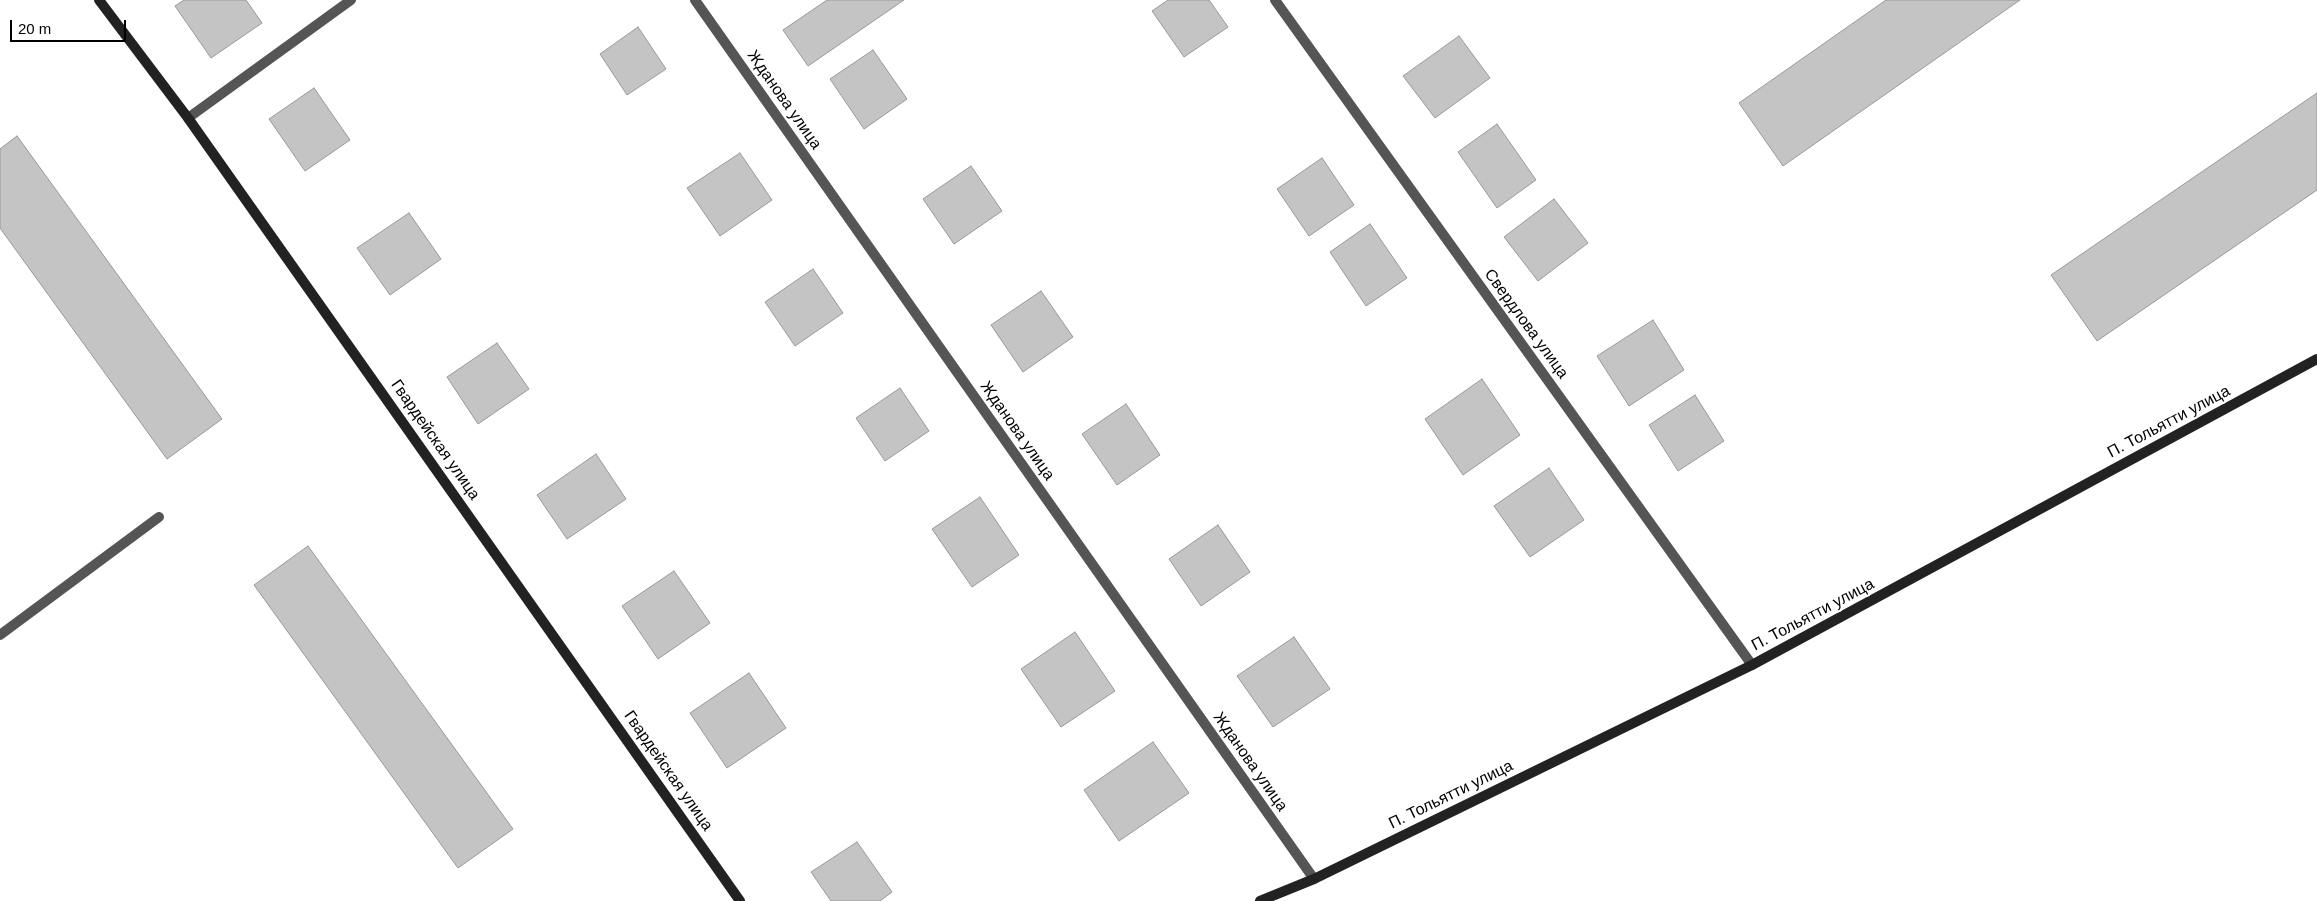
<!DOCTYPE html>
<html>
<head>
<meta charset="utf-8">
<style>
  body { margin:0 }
  #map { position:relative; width:2317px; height:901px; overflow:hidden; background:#fff; font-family:Helvetica,sans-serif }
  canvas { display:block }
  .scale { position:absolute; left:10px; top:20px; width:116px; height:22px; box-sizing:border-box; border:2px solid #000; border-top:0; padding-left:6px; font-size:15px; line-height:18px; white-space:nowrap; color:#000; -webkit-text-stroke:4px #fff; paint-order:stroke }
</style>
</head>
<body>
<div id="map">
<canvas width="2317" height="901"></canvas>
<div class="scale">20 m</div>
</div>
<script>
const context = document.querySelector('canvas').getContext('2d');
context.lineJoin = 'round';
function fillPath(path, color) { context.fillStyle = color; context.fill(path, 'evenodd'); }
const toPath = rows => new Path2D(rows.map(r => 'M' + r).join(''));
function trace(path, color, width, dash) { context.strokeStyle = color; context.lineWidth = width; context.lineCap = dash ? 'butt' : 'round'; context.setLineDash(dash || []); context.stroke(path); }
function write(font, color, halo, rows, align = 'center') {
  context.font = font + ' Helvetica,sans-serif'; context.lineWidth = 4; context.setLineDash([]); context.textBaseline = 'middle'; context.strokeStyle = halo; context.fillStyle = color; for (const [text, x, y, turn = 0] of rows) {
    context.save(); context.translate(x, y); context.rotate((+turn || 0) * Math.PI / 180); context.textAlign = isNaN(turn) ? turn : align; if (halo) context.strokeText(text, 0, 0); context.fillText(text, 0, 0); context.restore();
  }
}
const building = toPath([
  [184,0,246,0,262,23,211,58,175,6,184,0],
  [827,0,904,0,808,66,783,30,827,0],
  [1168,0,1209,0,1228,27,1184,57,1152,11,1168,0],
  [1886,0,2020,0,1783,166,1739,103,1886,0],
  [638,27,666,69,627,95,600,54,638,27],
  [1459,36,1490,78,1435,118,1403,76,1459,36],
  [873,50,907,99,864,129,830,79,873,50],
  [314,88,350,140,305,171,269,119,314,88],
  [2317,93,2317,190,2097,341,2051,275,2317,93],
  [1497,124,1536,180,1497,208,1458,152,1497,124],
  [17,136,222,419,167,459,0,228,0,149,17,136],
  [740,153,772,200,720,236,687,188,740,153],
  [1322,158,1354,205,1309,236,1277,189,1322,158],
  [971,166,1002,211,954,244,923,199,971,166],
  [1554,199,1588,243,1538,281,1504,237,1554,199],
  [409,213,441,259,390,295,357,248,409,213],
  [1370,224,1407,278,1366,306,1330,252,1370,224],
  [813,269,843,313,795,346,765,302,813,269],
  [1041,291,1073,337,1023,372,991,325,1041,291],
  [1653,320,1684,370,1629,406,1597,356,1653,320],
  [497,343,529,389,478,424,447,377,497,343],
  [1482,379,1520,435,1463,475,1425,419,1482,379],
  [900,388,929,431,885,461,856,418,900,388],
  [1695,395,1724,441,1678,471,1649,425,1695,395],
  [1126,404,1160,455,1117,485,1082,434,1126,404],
  [596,454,626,499,567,539,537,495,596,454],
  [1549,468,1584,520,1530,557,1494,506,1549,468],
  [980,497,1019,555,972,587,932,529,980,497],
  [1218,525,1250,572,1201,606,1169,559,1218,525],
  [308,546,513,829,458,868,254,585,308,546],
  [674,571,710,623,658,659,622,606,674,571],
  [1075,632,1115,691,1061,727,1021,669,1075,632],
  [1294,637,1330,689,1273,727,1237,676,1294,637],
  [749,673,786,728,727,768,690,713,749,673],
  [1153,742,1189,793,1119,841,1084,790,1153,742],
  [857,842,892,892,880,901,831,901,811,872,857,842]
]);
fillPath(building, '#c4c4c4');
trace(building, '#999', 1);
trace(toPath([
  [0,635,159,517]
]), '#555', 10);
trace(toPath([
  [695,0,1314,879],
  [1275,0,1752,665],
  [188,118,351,0]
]), '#555', 10);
trace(toPath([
  [99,0,188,118,740,901],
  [1260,901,1314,879,1752,665,2317,359]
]), '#222', 10);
write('16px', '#000', '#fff', [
  ["Жданова улица",784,100,55],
  ["Свердлова улица",1526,324,54],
  ["П. Тольятти улица",2169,422,-28],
  ["Жданова улица",1017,431,55],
  ["Гвардейская улица",435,440,55],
  ["П. Тольятти улица",1813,615,-28],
  ["Жданова улица",1250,762,55],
  ["Гвардейская улица",668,771,55],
  ["П. Тольятти улица",1451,795,-26]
]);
</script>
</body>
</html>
